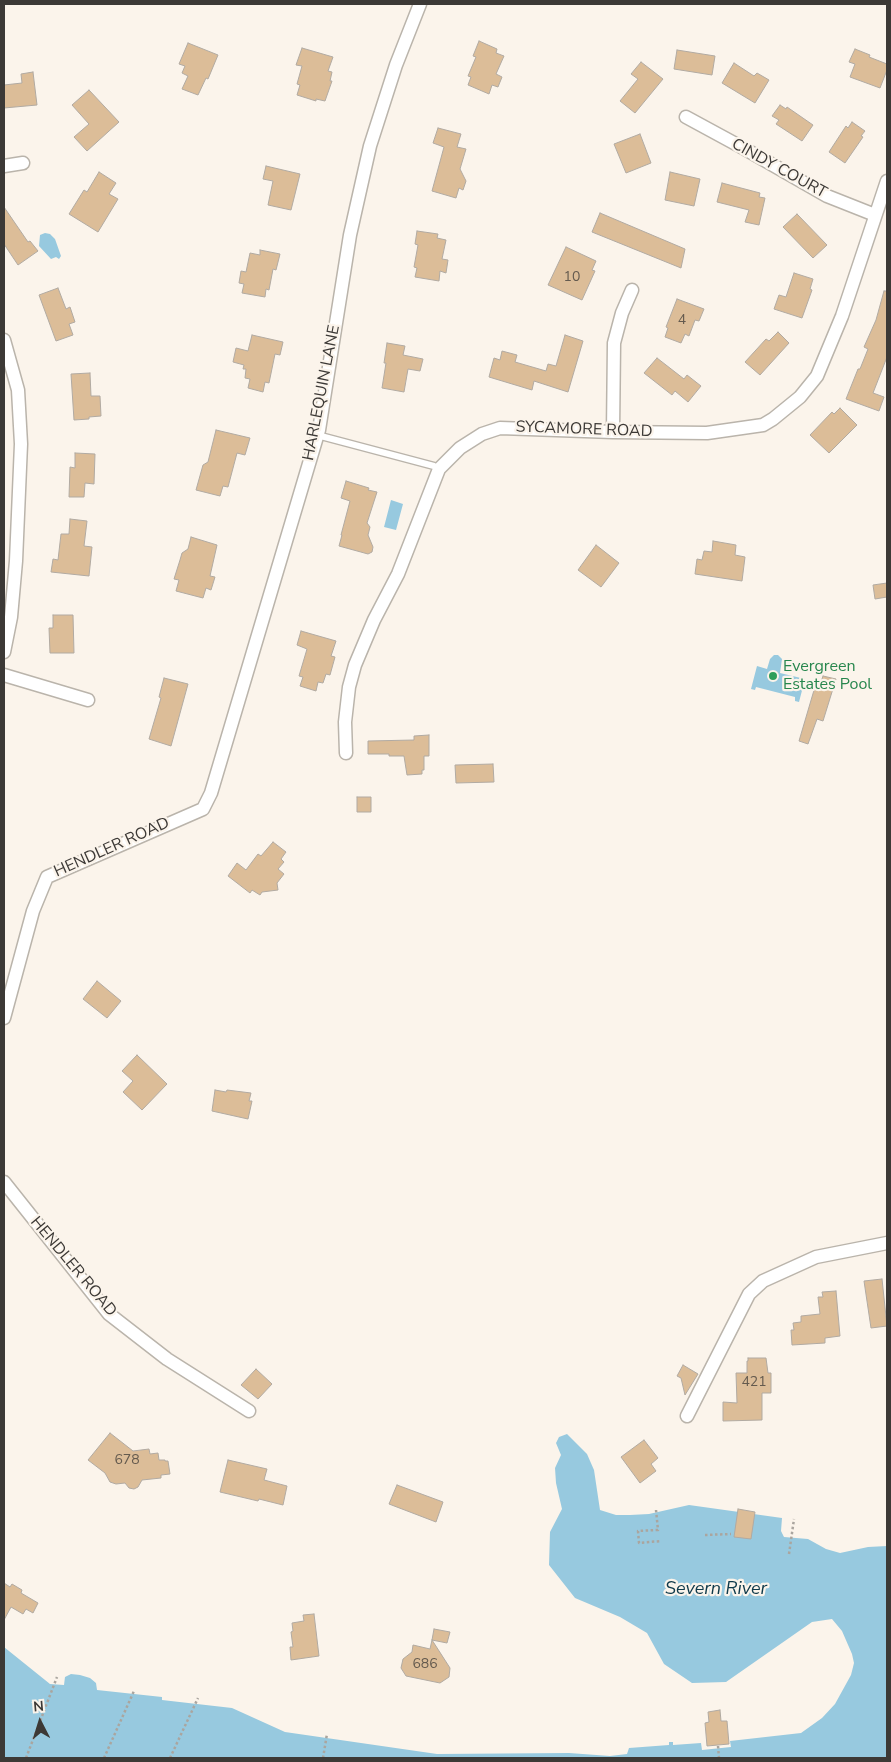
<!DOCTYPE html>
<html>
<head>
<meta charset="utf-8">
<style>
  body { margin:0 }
  #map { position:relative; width:891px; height:1762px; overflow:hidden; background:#fbf4eb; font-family:"Nunito Sans",sans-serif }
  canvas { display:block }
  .frame { position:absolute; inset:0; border:5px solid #3c3936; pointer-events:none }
  .north { position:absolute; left:15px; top:1697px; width:50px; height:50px; -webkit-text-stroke:4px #fbf4eb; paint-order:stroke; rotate:355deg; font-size:14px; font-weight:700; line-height:20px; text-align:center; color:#3c3936 }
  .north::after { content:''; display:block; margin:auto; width:18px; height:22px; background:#3c3936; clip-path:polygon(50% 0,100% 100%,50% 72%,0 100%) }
</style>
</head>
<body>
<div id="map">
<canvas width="891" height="1762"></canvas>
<div class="frame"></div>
<div class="north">N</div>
</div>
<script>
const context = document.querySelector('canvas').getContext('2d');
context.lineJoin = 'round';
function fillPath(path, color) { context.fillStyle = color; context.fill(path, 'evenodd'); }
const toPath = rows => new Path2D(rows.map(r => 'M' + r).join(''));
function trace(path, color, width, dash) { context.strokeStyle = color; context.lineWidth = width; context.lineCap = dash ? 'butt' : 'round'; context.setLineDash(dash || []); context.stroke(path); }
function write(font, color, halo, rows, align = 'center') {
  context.font = font + ' "Nunito Sans",sans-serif'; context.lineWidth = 4.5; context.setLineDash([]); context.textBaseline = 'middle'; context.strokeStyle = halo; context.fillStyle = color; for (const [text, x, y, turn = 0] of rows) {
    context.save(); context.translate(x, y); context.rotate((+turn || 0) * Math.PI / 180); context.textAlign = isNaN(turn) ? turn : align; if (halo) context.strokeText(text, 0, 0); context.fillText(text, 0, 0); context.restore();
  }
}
fillPath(toPath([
  [45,233,50,234,55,239,61,256,59,259,56,257,51,259,39,246,40,235],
  [391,500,403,504,396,530,384,527],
  [774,655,778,655,782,659,780,673,805,679,799,702,795,701,795,697,756,687,755,690,751,689,757,666,767,669,770,659],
  [567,1434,587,1454,594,1470,600,1510,616,1515,630,1515,649,1514,689,1505,782,1518,781,1531,784,1537,808,1539,826,1549,840,1553,868,1547,887,1546,887,1758,4,1758,4,1647,50,1684,64,1685,65,1677,71,1674,80,1675,90,1678,96,1683,97,1690,162,1697,162,1700,232,1708,285,1732,437,1754,569,1753,610,1756,627,1754,629,1748,669,1745,669,1742,673,1742,673,1745,701,1743,702,1750,731,1747,730,1741,801,1733,822,1718,835,1704,851,1675,854,1663,852,1654,842,1631,832,1619,812,1622,726,1682,692,1683,664,1664,647,1633,620,1617,575,1598,549,1565,550,1532,562,1509,556,1483,555,1468,561,1455,556,1443,559,1437]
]), '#97c9df');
const building = toPath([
  [479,41,497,49,496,53,504,56,496,74,502,77,498,87,492,85,489,94,468,85,471,77,468,76,476,57,473,56,479,41],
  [188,43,218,55,208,79,206,78,198,95,182,89,188,76,182,73,185,66,179,64,188,43],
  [302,48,333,57,328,71,332,72,330,81,332,81,325,101,316,99,316,101,297,95,300,85,297,84,302,66,296,65,302,48],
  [855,49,870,55,869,57,887,64,887,70,880,88,850,77,855,64,849,62,855,49],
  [677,50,715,56,712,75,674,69,677,50],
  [641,62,663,79,635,113,620,101,638,79,631,74,641,62],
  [734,63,754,76,757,73,769,80,755,103,722,83,734,63],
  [33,72,37,105,4,108,4,85,22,83,21,74,33,72],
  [89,90,119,122,87,151,74,137,89,124,72,105,89,90],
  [780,105,786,109,787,107,813,125,802,141,776,124,779,120,772,116,780,105],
  [852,122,865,131,861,136,863,137,845,163,829,152,846,126,848,128,852,122],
  [438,128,461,134,457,147,466,149,460,169,466,181,463,190,459,188,456,198,432,191,444,147,433,143,438,128],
  [640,134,651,163,626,173,614,144,640,134],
  [266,166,300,174,291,210,268,205,273,181,263,179,266,166],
  [99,172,116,183,109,194,118,199,98,232,69,214,84,190,87,192,99,172],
  [670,172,700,179,694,206,665,200,670,172],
  [722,183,760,193,759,197,765,198,759,225,745,222,749,210,717,202,722,183],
  [4,207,28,242,30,241,38,251,18,265,4,244,4,207],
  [600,213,685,249,681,268,592,232,600,213],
  [797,214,827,245,813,258,783,227,797,214],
  [417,231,438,234,437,238,446,240,442,259,448,260,446,273,440,271,439,281,415,277,417,268,414,267,418,245,415,244,417,231],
  [566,247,596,261,592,270,595,271,582,300,548,285,566,247],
  [260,250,280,254,276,270,273,269,269,290,266,289,265,297,242,293,244,284,239,283,241,271,246,272,250,253,260,255,260,250],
  [794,273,813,279,810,289,812,290,802,318,774,309,779,295,786,297,794,273],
  [58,288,66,309,70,307,75,322,69,324,73,335,56,341,39,295,58,288],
  [884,291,887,291,887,357,873,393,884,397,879,411,846,399,858,369,860,369,868,349,864,347,876,320,884,291],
  [677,299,704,309,699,321,695,320,689,336,685,334,681,343,665,337,668,328,666,327,677,299],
  [778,332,789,343,760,375,745,362,766,339,769,341,778,332],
  [252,335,283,342,280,355,275,354,269,383,265,382,263,392,248,388,250,379,245,378,246,369,243,369,244,365,233,362,236,348,248,351,252,335],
  [565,335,583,341,568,392,534,381,532,390,489,377,494,358,500,360,502,351,517,355,515,362,546,371,548,364,556,366,565,335],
  [387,343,405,346,403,355,423,359,420,371,408,369,404,392,382,388,386,363,384,363,387,343],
  [657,358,684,379,687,375,701,386,688,402,675,391,672,395,644,373,657,358],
  [90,373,91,396,100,396,101,416,89,417,89,419,74,420,71,374,90,373],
  [840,408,857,425,829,453,810,435,832,412,834,414,840,408],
  [216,430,250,438,245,455,237,453,228,487,223,486,220,496,196,490,203,465,208,462,216,430],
  [75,453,95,454,94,484,85,483,84,497,69,497,70,467,75,468,75,453],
  [346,481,369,488,368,490,377,492,367,523,370,527,368,535,373,547,372,552,368,554,339,546,342,535,341,535,350,501,341,498,346,481],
  [70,519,87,521,84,546,92,547,89,576,51,572,53,559,58,560,61,534,69,534,70,519],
  [191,537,217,545,210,576,215,577,211,590,206,588,203,598,176,591,179,580,174,579,180,560,182,553,188,549,191,537],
  [713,541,736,545,735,555,745,557,742,581,695,574,697,559,702,560,704,551,712,552,713,541],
  [596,545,619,563,601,587,578,570,596,545],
  [887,583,887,597,875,599,873,585,887,583],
  [53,615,73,615,74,653,50,653,49,628,53,628,53,615],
  [301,631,336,641,331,656,335,657,330,675,326,674,323,683,318,682,316,691,300,686,303,677,299,676,307,649,297,645,301,631],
  [823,676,836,679,823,721,817,719,808,744,799,741,817,680,821,682,823,676],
  [164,678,188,684,171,746,149,739,161,698,159,697,164,678],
  [429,735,429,756,424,756,424,770,422,770,422,774,407,775,404,756,389,756,389,754,368,754,368,741,414,740,414,736,429,735],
  [493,764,494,782,456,783,455,765,493,764],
  [357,797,371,797,371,812,357,812,357,797],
  [273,842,286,852,281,859,284,862,278,869,284,874,277,883,278,890,262,892,260,895,252,890,250,893,228,876,237,863,246,870,258,854,261,856,273,842],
  [97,981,121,1001,107,1018,83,999,97,981],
  [137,1055,167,1084,142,1110,123,1092,133,1081,122,1071,137,1055],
  [215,1090,226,1092,227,1090,251,1093,249,1101,252,1101,248,1119,212,1111,215,1090],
  [882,1279,887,1326,871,1328,864,1281,882,1279],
  [836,1291,840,1336,825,1338,825,1343,792,1345,791,1330,794,1330,793,1323,801,1322,801,1316,820,1314,818,1297,823,1297,822,1292,836,1291],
  [748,1358,766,1358,768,1373,771,1373,771,1393,762,1393,762,1420,723,1421,723,1402,737,1403,736,1373,747,1373,747,1361,748,1361,748,1358],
  [683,1365,698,1374,685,1395,681,1378,677,1376,683,1365],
  [256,1369,272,1384,258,1399,241,1385,256,1369],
  [110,1433,133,1451,149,1449,150,1454,158,1453,159,1460,165,1460,165,1461,168,1461,170,1474,161,1475,161,1478,142,1480,138,1487,134,1489,129,1488,125,1483,116,1484,110,1482,105,1473,88,1460,110,1433],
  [644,1440,658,1458,651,1464,656,1471,640,1483,621,1457,644,1440],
  [228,1460,267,1469,264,1480,287,1486,283,1505,259,1499,258,1501,220,1492,228,1460],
  [397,1485,443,1502,436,1522,389,1504,397,1485],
  [738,1509,755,1512,751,1539,734,1537,738,1509],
  [4,1583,10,1587,12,1584,22,1590,21,1593,38,1603,33,1613,26,1609,23,1614,11,1607,4,1620,4,1583],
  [314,1614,319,1656,291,1660,290,1647,293,1647,291,1632,293,1631,292,1623,304,1621,303,1615,314,1614],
  [434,1629,450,1632,447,1643,432,1640,434,1629],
  [432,1640,450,1668,449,1677,440,1683,406,1676,401,1668,403,1659,412,1652,413,1645,430,1649,432,1640],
  [720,1710,721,1721,727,1721,729,1744,707,1746,705,1723,709,1722,708,1712,720,1710]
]);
fillPath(building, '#dcbd98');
trace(building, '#b1aaa2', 1);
const service = toPath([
  [317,435,434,466,439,469]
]);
const minor = toPath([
  [686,117,745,149,827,196,875,215],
  [4,166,23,163],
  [4,340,18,390,21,444,16,561,11,617,4,652],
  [613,432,614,343,622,313,632,290],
  [4,675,88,700],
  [346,753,345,722,349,687,355,665,374,620,398,574,439,469,460,448,482,434,500,428,613,432,707,433,763,425,773,419,800,397,817,376,842,316,887,181],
  [4,1018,33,911,47,877,203,809,211,793,319,430,350,235,370,146,396,65,420,4],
  [4,1182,109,1314,167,1359,249,1411],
  [687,1416,749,1294,763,1281,816,1257,887,1243]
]);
trace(service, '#bab4ab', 9);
trace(minor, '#bab4ab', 15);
trace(toPath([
  [656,1510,658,1530,638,1531,639,1543,661,1541],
  [705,1535,731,1534],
  [789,1554,794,1519],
  [718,1746,719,1758],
  [26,1758,57,1677],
  [104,1758,134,1691],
  [170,1758,198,1698],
  [323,1758,327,1734]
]), '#aaa59f', 2.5, [2.5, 2.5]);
trace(service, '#fff', 6);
trace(minor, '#fff', 12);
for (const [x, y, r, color] of [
  [773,676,5,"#2e9e5b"]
]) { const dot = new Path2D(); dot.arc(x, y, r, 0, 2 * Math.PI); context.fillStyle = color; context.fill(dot); trace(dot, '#fbf4eb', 2); }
write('14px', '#645a4e', null, [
  ["10",572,278],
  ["4",682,321],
  ["421",754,1383],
  ["678",127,1461],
  ["686",425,1665]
]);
write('16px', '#3c3936', '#fbf4eb', [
  ["CINDY COURT",779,169,29],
  ["HARLEQUIN LANE",322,393,-79],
  ["SYCAMORE ROAD",584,430,2],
  ["HENDLER ROAD",112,848,-24],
  ["HENDLER ROAD",73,1267,50]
]);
write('16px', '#27864d', '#fbf4eb', [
  ["Evergreen",783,667],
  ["Estates Pool",783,685]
], 'left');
write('italic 18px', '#0e394a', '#fbf4eb', [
  ["Severn River",716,1590]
]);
</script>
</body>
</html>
